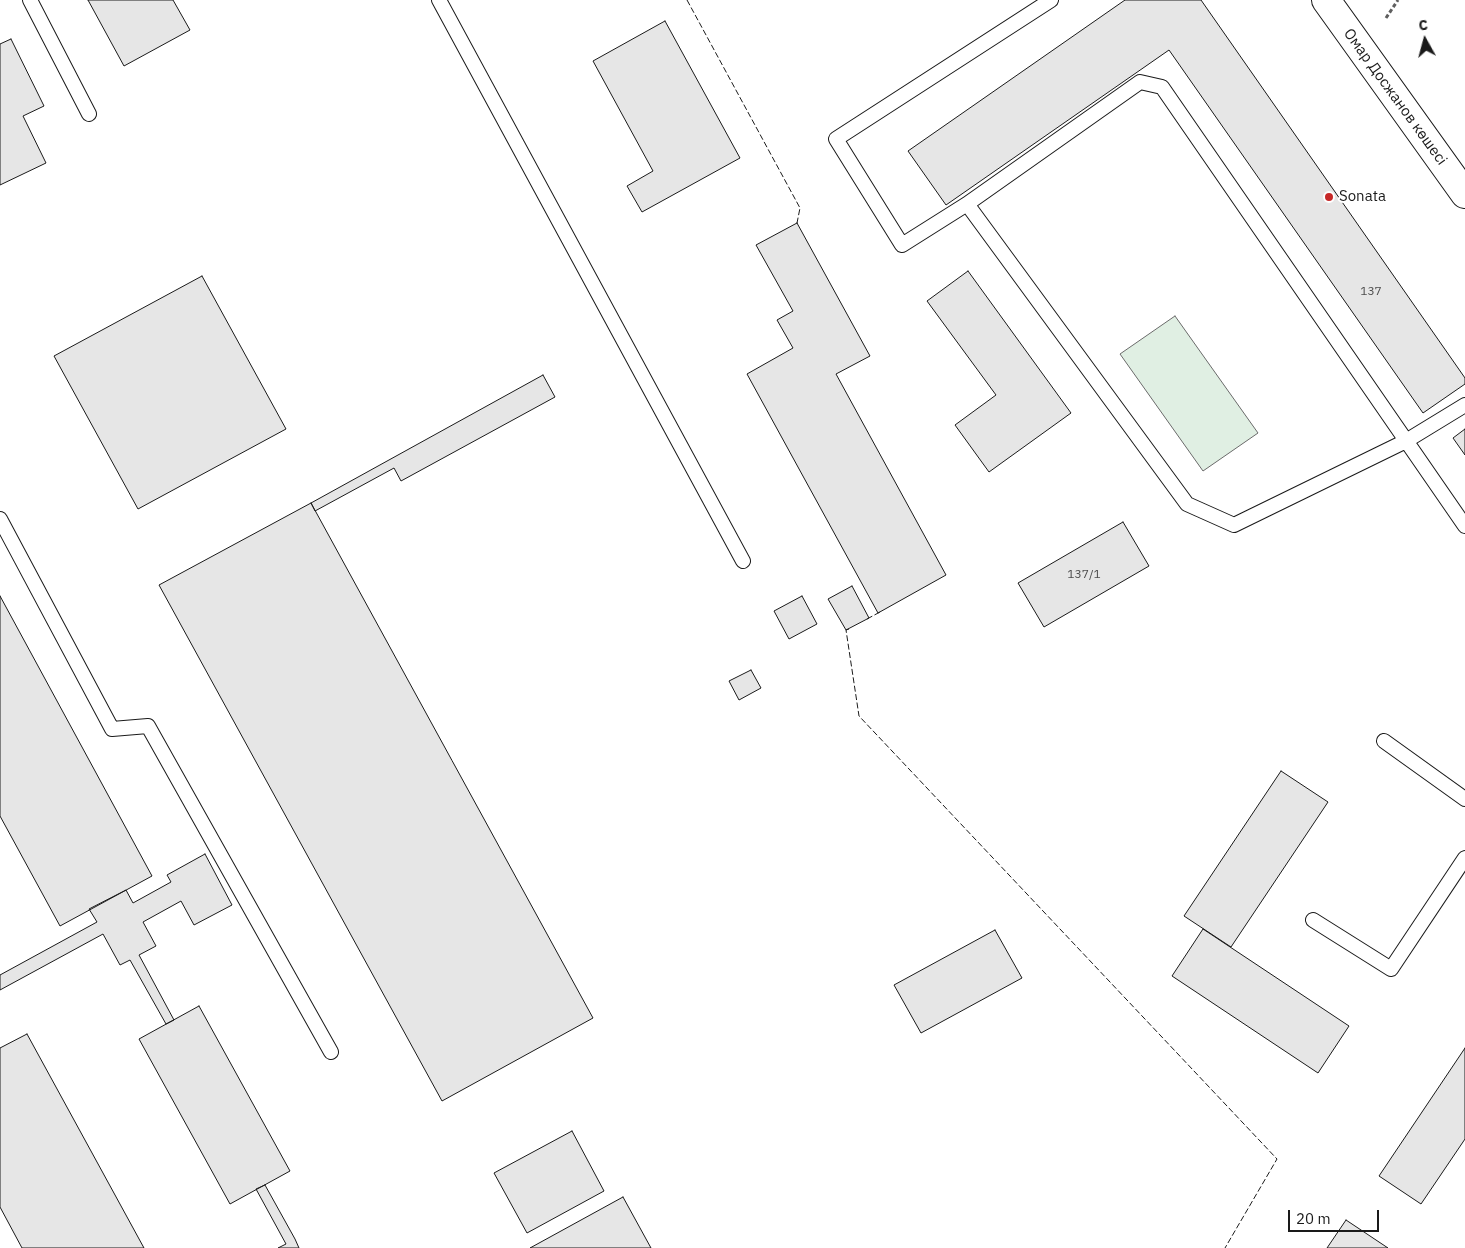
<!DOCTYPE html>
<html>
<head>
<meta charset="utf-8">
<style>
  body { margin:0 }
  #map { position:relative; width:1465px; height:1248px; overflow:hidden; background:#fff; font-family:"IBM Plex Sans",sans-serif }
  canvas { display:block }
  .north { position:absolute; left:1400px; top:15px; width:50px; height:50px; -webkit-text-stroke:4px #fff; paint-order:stroke; rotate:353deg; font-size:14px; font-weight:700; line-height:20px; text-align:center; color:#1a1a1a }
  .north::after { content:''; display:block; margin:auto; width:18px; height:22px; background:#1a1a1a; clip-path:polygon(50% 0,100% 100%,50% 72%,0 100%) }
  .scale { position:absolute; left:1288px; top:1210px; width:91px; height:22px; box-sizing:border-box; border:2px solid #1a1a1a; border-top:0; padding-left:6px; font-size:15px; line-height:18px; white-space:nowrap; color:#1a1a1a; -webkit-text-stroke:4px #fff; paint-order:stroke }
</style>
</head>
<body>
<div id="map">
<canvas width="1465" height="1248"></canvas>
<div class="north">С</div>
<div class="scale">20 m</div>
</div>
<script>
const context = document.querySelector('canvas').getContext('2d');
context.lineJoin = 'round';
function fillPath(path, color) { context.fillStyle = color; context.fill(path, 'evenodd'); }
const toPath = rows => new Path2D(rows.map(r => 'M' + r).join(''));
function trace(path, color, width, dash) { context.strokeStyle = color; context.lineWidth = width; context.lineCap = dash ? 'butt' : 'round'; context.setLineDash(dash || []); context.stroke(path); }
function write(font, color, halo, rows, align = 'center') {
  context.font = font + ' "IBM Plex Sans",sans-serif'; context.lineWidth = 4; context.setLineDash([]); context.textBaseline = 'middle'; context.strokeStyle = halo; context.fillStyle = color; for (const [text, x, y, turn = 0] of rows) {
    context.save(); context.translate(x, y); context.rotate((+turn || 0) * Math.PI / 180); context.textAlign = isNaN(turn) ? turn : align; if (halo) context.strokeText(text, 0, 0); context.fillText(text, 0, 0); context.restore();
  }
}
const green = toPath([
  [1175,316,1258,433,1203,471,1120,354,1175,316]
]);
fillPath(green, '#e0efe3');
trace(green, '#6a6a6a', 1);
const building = toPath([
  [88,0,173,0,190,30,124,66,88,0],
  [1125,0,1201,0,1465,378,1465,384,1423,413,1169,50,946,205,908,151,1125,0],
  [665,21,740,158,642,212,627,186,653,171,593,61,665,21],
  [11,39,44,106,23,116,46,163,0,185,0,44,11,39],
  [797,223,870,356,836,374,946,575,878,613,747,374,793,348,777,320,793,311,756,245,797,223],
  [968,271,1071,413,989,472,955,425,996,395,927,301,968,271],
  [202,276,286,429,138,509,54,356,202,276],
  [543,375,555,397,401,481,394,468,315,511,311,503,543,375],
  [1465,429,1465,455,1453,438,1465,429],
  [311,503,593,1018,442,1101,159,585,311,503],
  [1123,522,1149,566,1044,627,1018,583,1123,522],
  [852,586,869,618,846,630,828,599,852,586],
  [0,596,152,876,60,926,0,816,0,596],
  [802,596,817,624,789,639,774,611,802,596],
  [751,670,761,688,739,700,729,681,751,670],
  [1281,771,1328,802,1231,947,1184,916,1281,771],
  [205,854,232,905,194,925,181,901,143,922,156,946,139,955,174,1020,166,1024,130,960,120,965,103,934,0,990,0,975,97,922,89,909,126,890,133,903,171,882,167,875,205,854],
  [1203,929,1349,1026,1318,1073,1172,976,1203,929],
  [995,930,1022,978,921,1033,894,985,995,930],
  [199,1006,290,1171,230,1204,139,1039,199,1006],
  [27,1034,144,1248,22,1248,0,1207,0,1048,27,1034],
  [1465,1048,1465,1139,1421,1204,1379,1176,1465,1048],
  [572,1131,604,1191,527,1233,494,1173,572,1131],
  [265,1185,295,1239,299,1248,278,1248,286,1244,256,1189,265,1185],
  [623,1197,651,1248,530,1248,623,1197],
  [1346,1220,1388,1248,1327,1248,1346,1220]
]);
fillPath(building, '#e6e6e6');
trace(building, '#1a1a1a', 1);
const service = toPath([
  [30,0,89,114],
  [439,0,743,561],
  [1051,0,836,139,902,245,967,204,1140,82,1162,87,1465,526],
  [967,204,1187,504,1234,525,1406,441,1465,405],
  [0,519,112,729,148,726,331,1052],
  [1384,741,1465,799],
  [1313,920,1391,969,1465,858]
]);
const secondary = toPath([
  [1326,0,1465,194]
]);
trace(service, '#1a1a1a', 16);
trace(secondary, '#1a1a1a', 30);
trace(toPath([
  [1386,18,1398,0]
]), '#5f5f5f', 3, [4, 2.5]);
trace(service, '#fff', 14);
trace(secondary, '#fff', 28);
trace(toPath([
  [687,0,800,208,797,223,798,225],
  [867,619,880,612],
  [849,629,846,630,859,716,1277,1159,1225,1248]
]), '#1a1a1a', 1, [6, 2.5]);
for (const [x, y, r, color] of [
  [1329,197,5,"#c62828"]
]) { const dot = new Path2D(); dot.arc(x, y, r, 0, 2 * Math.PI); context.fillStyle = color; context.fill(dot); trace(dot, '#fff', 2); }
write('12px', '#4d4d4d', null, [
  ["137",1371,292],
  ["137/1",1084,575]
]);
write('15px', '#1a1a1a', '#fff', [
  ["Омар Досжанов көшесі",1395,97,54]
]);
write('15px', '#1a1a1a', '#fff', [
  ["Sonata",1339,197]
], 'left');
</script>
</body>
</html>
